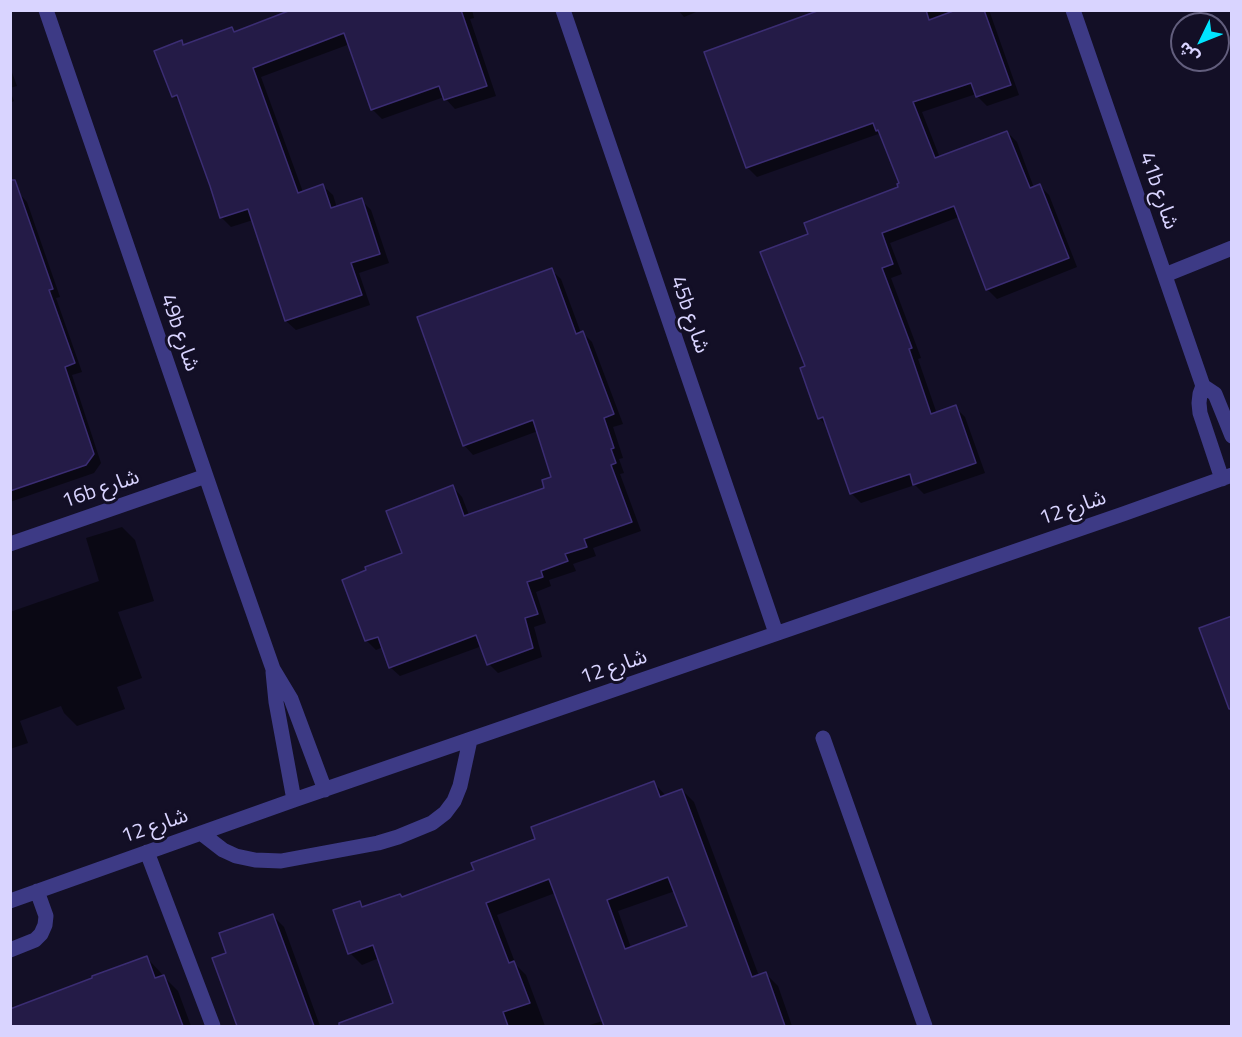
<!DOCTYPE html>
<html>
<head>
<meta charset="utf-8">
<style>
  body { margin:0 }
  #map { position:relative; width:1242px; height:1037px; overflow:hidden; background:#130f26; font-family:"Titillium Web","Noto Sans Arabic",sans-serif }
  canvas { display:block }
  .frame { position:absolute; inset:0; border:12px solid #d9d4ff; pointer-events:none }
  .north { position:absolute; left:1170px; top:12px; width:60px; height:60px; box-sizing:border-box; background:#130f26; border:2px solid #625e7d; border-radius:50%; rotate:227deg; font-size:16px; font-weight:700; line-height:24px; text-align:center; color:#d9d4ff }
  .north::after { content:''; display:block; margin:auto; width:21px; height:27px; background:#00e5ff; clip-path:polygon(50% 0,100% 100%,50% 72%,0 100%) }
</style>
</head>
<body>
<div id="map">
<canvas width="1242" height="1037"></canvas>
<div class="frame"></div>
<div class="north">ش</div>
</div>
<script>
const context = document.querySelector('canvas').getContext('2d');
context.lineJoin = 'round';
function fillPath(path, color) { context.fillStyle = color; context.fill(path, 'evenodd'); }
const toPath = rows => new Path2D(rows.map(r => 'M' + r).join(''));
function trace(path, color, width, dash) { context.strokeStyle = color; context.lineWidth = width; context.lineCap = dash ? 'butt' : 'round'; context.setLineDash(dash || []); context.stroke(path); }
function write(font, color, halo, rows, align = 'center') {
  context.font = font + ' "Titillium Web","Noto Sans Arabic",sans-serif'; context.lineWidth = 6; context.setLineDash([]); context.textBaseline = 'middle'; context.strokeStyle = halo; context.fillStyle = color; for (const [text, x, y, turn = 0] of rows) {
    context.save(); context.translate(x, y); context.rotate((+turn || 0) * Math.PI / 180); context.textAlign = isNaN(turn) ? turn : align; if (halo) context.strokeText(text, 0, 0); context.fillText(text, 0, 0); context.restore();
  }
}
fillPath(toPath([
  [295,10,472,10,474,18,470,19,496,96,455,109,444,97,382,119,372,109,350,44,261,77,303,192,323,186,333,195,337,208,361,200,371,210,389,263,359,273,370,305,296,330,286,321,253,220,231,227,221,217,182,104,174,96,181,42,185,46,232,29,235,33],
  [678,10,701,10,684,17],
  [855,10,989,10,1019,95,987,106,977,96,976,94,922,112,940,158,1007,132,1017,142,1034,188,1040,186,1049,195,1077,267,997,299,987,289,959,217,890,243,902,274,891,278,921,358,918,359,937,414,955,407,965,417,985,473,924,494,915,485,861,503,852,494,829,428,819,418,806,367,810,234,900,188,901,184,881,133,757,177,747,167],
  [10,67,17,86,10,88],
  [10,91,14,101,10,103],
  [10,184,27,202,60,297,56,298,82,372,72,375,101,463,94,473,10,502],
  [551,270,561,279,581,333,583,333,592,342,623,424,613,427,623,458,619,459,624,473,620,474,641,531,593,548,596,556,573,564,576,571,549,580,551,586,536,592,546,623,534,627,542,657,498,673,489,664,482,646,400,676,390,667,383,647,376,650,367,641,344,580,404,554,453,487,462,497,469,515,546,489,553,478,538,431,473,455,464,445],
  [122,527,135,540,154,601,118,612,142,678,117,687,125,709,77,726,64,713,61,706,20,721,28,743,10,749,10,612,99,581,86,538],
  [654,783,666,796,682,790,694,802,759,976,766,974,778,986,792,1026,586,1026,603,1021,555,893,497,915,516,965,526,975,545,1026,389,1026,383,1009,395,1004,379,958,362,965,350,953,360,903,365,908,403,899,476,871],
  [675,891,689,927,631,948,618,911],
  [272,915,284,927,320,1026,239,1026,214,959,228,954],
  [147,958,161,973,163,977,164,977,178,991,191,1026,10,1026,10,1011]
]), '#0007');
const building = toPath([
  [291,10,461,10,487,86,444,100,439,86,371,110,344,33,253,68,298,193,323,184,331,208,362,198,380,254,351,263,362,295,285,321,248,209,220,218,210,186,177,95,172,97,154,51,182,40,183,45,232,27,234,32,291,10],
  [820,10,926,10,929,20,956,10,984,10,1011,85,976,97,971,83,913,102,935,158,1007,131,1030,188,1040,184,1069,258,986,290,954,206,882,233,893,264,882,268,912,348,909,349,931,414,956,405,976,463,913,485,910,474,850,494,823,417,818,419,800,368,805,366,760,252,808,234,804,223,898,187,897,184,899,183,878,130,876,131,873,123,746,168,704,52,820,10],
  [10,180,15,180,53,289,49,290,75,363,65,367,94,454,86,465,10,491,10,180],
  [552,268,576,334,583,331,614,414,604,418,614,448,611,449,616,463,611,465,632,522,584,539,587,547,565,554,568,561,541,571,543,577,527,582,538,614,525,618,533,648,487,665,476,635,389,668,378,637,365,641,342,580,366,570,365,567,402,553,386,511,453,485,464,516,544,488,542,480,551,477,533,420,463,446,417,317,552,268],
  [1232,616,1232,709,1229,709,1199,628,1232,616],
  [654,781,660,797,682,789,752,977,766,972,785,1026,604,1026,549,879,486,903,509,963,514,961,530,1003,503,1012,508,1026,339,1026,339,1023,393,1003,373,945,348,954,333,910,360,901,362,907,400,894,402,897,474,870,471,863,535,839,531,827,654,781],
  [668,877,687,926,625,949,607,900,668,877],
  [273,914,314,1026,237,1026,212,958,226,953,219,933,273,914],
  [147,956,155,978,164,975,183,1026,10,1026,10,1009,92,978,92,976,147,956]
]);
fillPath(building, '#241b47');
trace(building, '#3b2d73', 1.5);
trace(toPath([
  [46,10,233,555,273,669,291,699,325,790],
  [563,10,776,633],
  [1073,10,1203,386,1215,394,1232,436],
  [1165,275,1232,248],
  [1203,386,1200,394,1199,403,1200,413,1222,479],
  [10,544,206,476],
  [273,672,276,702,294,800],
  [823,738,925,1026],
  [201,833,223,850,236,856,255,860,281,861,378,843,398,837,432,823,445,813,454,801,460,786,470,740],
  [147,852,213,1026],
  [10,901,294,800,1123,514,1232,475],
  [10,950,35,940,41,934,45,925,46,916,37,891]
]), '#3d3a85', 15);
write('21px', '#d9d4ff', '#130f26', [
  ["41b شارع",1158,191,71],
  ["45b شارع",689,315,71],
  ["49b شارع",179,333,71],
  ["16b شارع",101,490,-19],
  ["شارع 12",1073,509,-19],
  ["شارع 12",614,668,-19],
  ["شارع 12",155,827,-19]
]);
</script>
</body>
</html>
